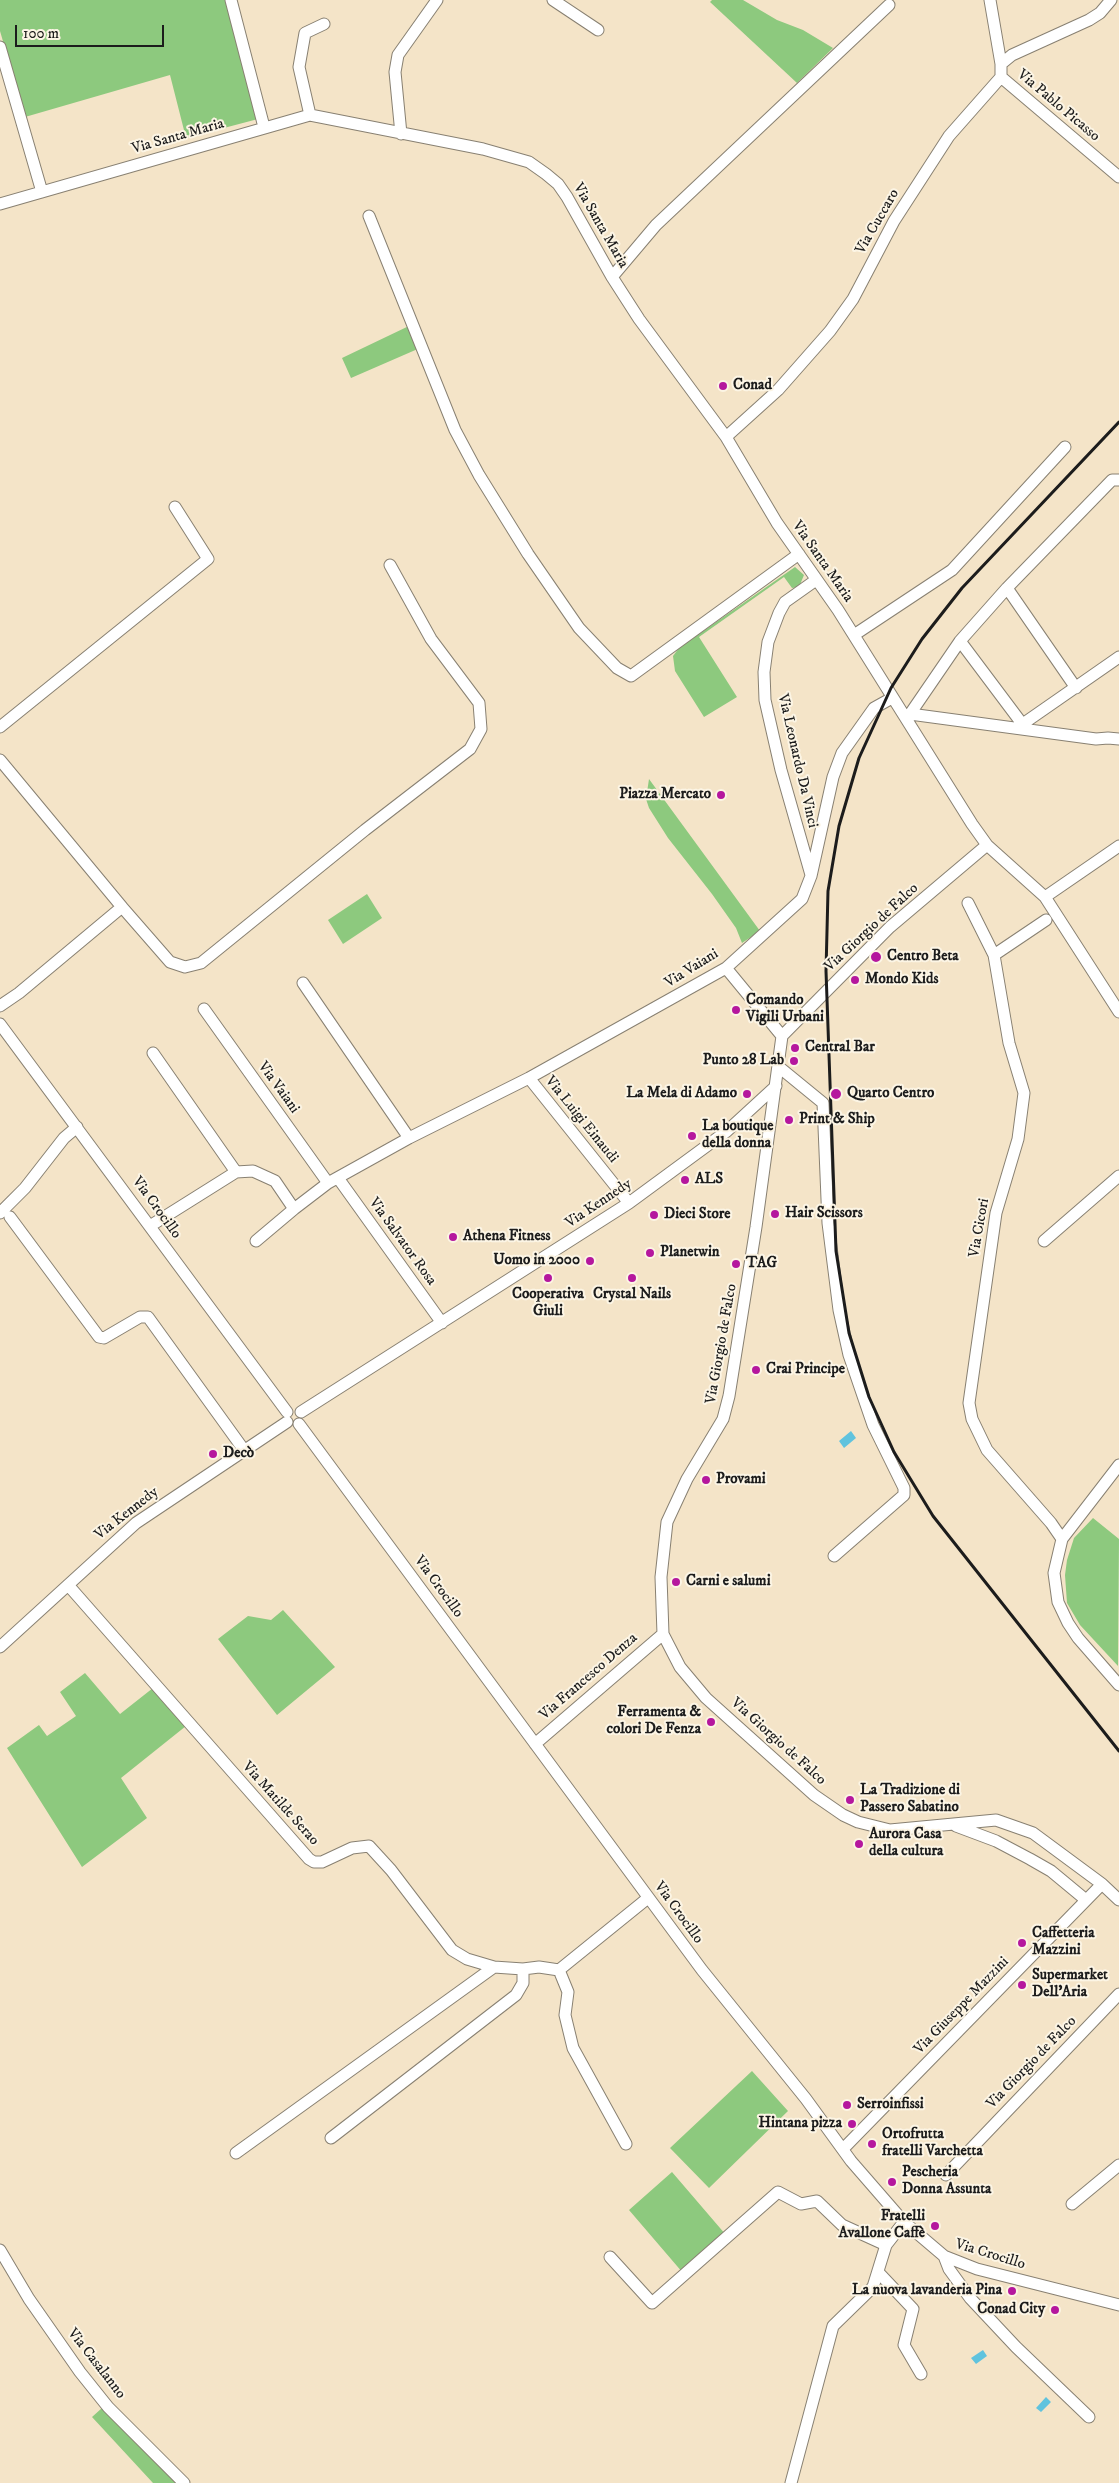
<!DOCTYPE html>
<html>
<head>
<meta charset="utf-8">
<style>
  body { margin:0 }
  #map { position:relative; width:1119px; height:2483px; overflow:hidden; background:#f4e4c8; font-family:"IM FELL DW Pica",serif }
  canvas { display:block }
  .scale { position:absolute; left:15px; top:25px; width:149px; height:22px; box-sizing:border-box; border:2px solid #1c1c1c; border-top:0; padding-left:6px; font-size:15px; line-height:18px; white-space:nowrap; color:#1c1c1c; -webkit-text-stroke:4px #fcf5e5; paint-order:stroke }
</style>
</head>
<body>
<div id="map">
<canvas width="1119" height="2483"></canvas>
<div class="scale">100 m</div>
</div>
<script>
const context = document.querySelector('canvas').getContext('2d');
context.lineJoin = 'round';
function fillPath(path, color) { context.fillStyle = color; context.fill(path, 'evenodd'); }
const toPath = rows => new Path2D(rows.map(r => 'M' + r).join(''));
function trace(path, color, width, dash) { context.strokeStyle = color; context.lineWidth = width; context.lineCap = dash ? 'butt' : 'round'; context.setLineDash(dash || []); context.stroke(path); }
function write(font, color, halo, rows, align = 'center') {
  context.font = font + ' "IM FELL DW Pica",serif'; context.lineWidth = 4; context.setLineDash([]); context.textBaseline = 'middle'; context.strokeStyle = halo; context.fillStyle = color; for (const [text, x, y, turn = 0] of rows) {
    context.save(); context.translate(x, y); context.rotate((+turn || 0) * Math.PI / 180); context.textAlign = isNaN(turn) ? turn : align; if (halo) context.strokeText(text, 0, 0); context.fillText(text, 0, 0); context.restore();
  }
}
fillPath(toPath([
  [0,0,228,0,258,119,186,138,170,75,25,117,0,31],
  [712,0,743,0,777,20,803,30,833,48,797,83,710,2],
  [411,325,420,348,351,378,342,358],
  [795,567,804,575,799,587,792,588,784,577,699,637,737,697,704,717,675,671,673,656,679,648],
  [649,779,760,931,742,943,736,928,712,894,668,838,649,808,646,799],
  [367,894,382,918,343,944,328,920],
  [1093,1518,1119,1539,1118,1666,1080,1625,1067,1603,1065,1575,1067,1560,1074,1538],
  [283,1610,335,1667,277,1715,218,1639,248,1616,271,1620],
  [85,1673,120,1714,153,1688,186,1726,121,1778,147,1818,82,1867,7,1748,39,1725,47,1736,76,1716,60,1692],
  [752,2071,788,2111,709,2188,670,2148],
  [672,2172,726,2235,683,2273,629,2210],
  [102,2408,114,2420,176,2483,153,2483,92,2417]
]), '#8dc97e');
fillPath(toPath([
  [851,1431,856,1438,844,1448,839,1441],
  [983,2350,987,2356,976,2364,971,2358],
  [1046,2397,1051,2402,1041,2412,1036,2408]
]), '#60c3de');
const minor = toPath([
  [231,0,264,127],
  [553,0,598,30],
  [0,47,42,192],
  [1001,64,1012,55,1089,20,1100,13,1111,0],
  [1001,77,1119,177],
  [310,115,299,67,305,33,324,24],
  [401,134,395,72,398,55,437,0],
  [0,204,310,115,483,149,529,162,546,174,558,184,567,197,612,277,639,319,726,437,777,523,838,610,972,824,987,845,1045,897,1119,1012],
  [369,216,455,430,479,475,528,554,579,628,617,668,631,676,799,554],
  [612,277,656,225,889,5],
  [726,437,778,390,830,331,853,299,894,221,949,136,1001,77,1001,64,990,0],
  [1007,588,1076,688],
  [854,635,952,570,1065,447],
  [960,641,1023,725],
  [910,714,960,641,1007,588,1112,480,1119,480],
  [906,716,910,714,1096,739,1108,738,1119,739],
  [0,727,208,559,175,507],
  [1017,728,1119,657],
  [0,760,122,907],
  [987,845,890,927,782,1036,756,1227,729,1396,723,1419,687,1479,667,1522,661,1577,663,1634,680,1667,706,1698,814,1795,843,1815,858,1822,890,1830,996,1820,1033,1833,1102,1884,1119,1900],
  [811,875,781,770,765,700,764,672,768,642,779,613,785,602,816,580],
  [1045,897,1119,846],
  [968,903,994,955,1009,1043,1024,1093,1018,1139,996,1213,969,1403,972,1419,987,1450,1051,1523,1062,1539],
  [994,955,1046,920],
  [726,968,782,1036],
  [303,983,409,1138],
  [0,1006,19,993,122,907,170,962,185,967,201,963,365,830,470,749,481,729,479,703,431,639,390,565],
  [204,1009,328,1183],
  [0,1024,287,1412],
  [153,1053,236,1172],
  [779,1067,823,1103,828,1223,839,1310,849,1355,873,1425,904,1488,904,1495,834,1556],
  [529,1078,629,1203],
  [338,1178,442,1323],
  [294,1209,328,1183,409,1138,529,1078,726,968,802,899,811,876,833,777,842,753,874,708,892,698],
  [0,1213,25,1188,64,1138,77,1127],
  [10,1217,99,1337,104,1338,140,1317,148,1317,244,1450],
  [150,1226,236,1172,253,1171,275,1181,294,1209,256,1241],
  [1044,1241,1119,1176],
  [301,1412,629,1203,727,1131,776,1086],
  [299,1424,702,1970,806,2099,851,2161,904,2222,944,2256,977,2269,1119,2305],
  [1119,1465,1062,1539,1054,1573,1058,1602,1068,1623,1078,1638,1119,1685],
  [68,1585,309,1859,314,1862,322,1862,352,1848,369,1846,391,1870,452,1950,467,1959,494,1967,523,1969,539,1967,559,1970,648,1898],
  [0,1647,136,1523,287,1422],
  [535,1744,663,1634],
  [956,1826,996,1841,1030,1859,1051,1871,1086,1900],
  [559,1970,568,1992,565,2015,573,2048,626,2144],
  [331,2138,516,1995,523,1983,523,1969],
  [843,2149,1102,1884],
  [236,2153,494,1967],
  [946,2175,1119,1994],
  [1072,2204,1119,2165],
  [0,2250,29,2299,80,2372,108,2407,184,2483],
  [944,2256,949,2269,970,2298,1016,2347,1089,2417],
  [610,2257,652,2303,778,2192,801,2204,817,2201,842,2225,886,2245],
  [878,2272,913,2309,904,2345,921,2374],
  [791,2483,833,2326,873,2287,886,2245,904,2222]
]);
trace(minor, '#888072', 13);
trace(minor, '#fff', 11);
trace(toPath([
  [1119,422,962,588,922,639,891,688,859,758,839,826,828,891,826,971,836,1251,849,1333,869,1397,894,1452,933,1516,1119,1751]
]), '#1c1c1c', 3);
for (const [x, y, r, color] of [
  [723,386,5,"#b5179e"],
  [721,795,5,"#b5179e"],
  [876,957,6,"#b5179e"],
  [855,980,5,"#b5179e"],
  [736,1010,5,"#b5179e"],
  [795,1048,5,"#b5179e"],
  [794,1061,5,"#b5179e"],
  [747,1094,5,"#b5179e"],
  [836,1094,6,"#b5179e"],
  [789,1120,5,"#b5179e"],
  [692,1136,5,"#b5179e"],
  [685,1180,5,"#b5179e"],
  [775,1214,5,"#b5179e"],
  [654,1215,5,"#b5179e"],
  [453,1237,5,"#b5179e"],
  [650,1253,5,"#b5179e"],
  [590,1261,5,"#b5179e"],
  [736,1264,5,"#b5179e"],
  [548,1278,5,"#b5179e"],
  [632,1278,5,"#b5179e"],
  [756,1370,5,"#b5179e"],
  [213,1454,5,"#b5179e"],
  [706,1480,5,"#b5179e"],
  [676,1582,5,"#b5179e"],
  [711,1722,5,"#b5179e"],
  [850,1800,5,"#b5179e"],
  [859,1844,5,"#b5179e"],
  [1022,1943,5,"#b5179e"],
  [1022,1985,5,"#b5179e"],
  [847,2105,5,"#b5179e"],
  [852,2124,5,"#b5179e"],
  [872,2144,5,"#b5179e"],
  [892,2182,5,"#b5179e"],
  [935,2226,5,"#b5179e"],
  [1012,2291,5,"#b5179e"],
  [1055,2310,5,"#b5179e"]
]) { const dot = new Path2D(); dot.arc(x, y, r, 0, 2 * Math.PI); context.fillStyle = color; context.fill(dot); trace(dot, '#fcf5e5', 2); }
write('15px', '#1c1c1c', '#fcf5e5', [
  ["Via Pablo Picasso",1058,106,40],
  ["Via Santa Maria",178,137,-16],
  ["Via Cuccaro",878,222,-60],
  ["Via Santa Maria",600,226,60],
  ["Via Santa Maria",822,562,55],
  ["Via Leonardo Da Vinci",797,761,77],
  ["Via Giorgio de Falco",872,928,-43],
  ["Via Vaiani",692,969,-32],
  ["Via Vaiani",278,1088,54],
  ["Via Luigi Einaudi",581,1120,51],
  ["Via Kennedy",599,1204,-34],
  ["Via Crocillo",156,1208,54],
  ["Via Cicori",980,1228,-80],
  ["Via Salvator Rosa",402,1242,54],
  ["Via Giorgio de Falco",722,1344,-80],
  ["Via Kennedy",127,1514,-38],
  ["Via Crocillo",438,1587,54],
  ["Via Francesco Denza",589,1677,-41],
  ["Via Giorgio de Falco",778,1742,42],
  ["Via Matilde Serao",280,1804,48],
  ["Via Crocillo",678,1913,54],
  ["Via Giuseppe Mazzini",962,2006,-46],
  ["Via Giorgio de Falco",1032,2063,-46],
  ["Via Crocillo",990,2255,17],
  ["Via Casalanno",96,2364,52]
]);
write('bold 15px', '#1c1c1c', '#fcf5e5', [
  ["Conad",733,386],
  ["Piazza Mercato",711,795,"right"],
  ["Centro Beta",887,957],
  ["Mondo Kids",865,980],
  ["Comando",746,1001],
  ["Vigili Urbani",746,1018],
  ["Central Bar",805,1048],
  ["Punto 28 Lab",784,1061,"right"],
  ["La Mela di Adamo",737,1094,"right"],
  ["Quarto Centro",847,1094],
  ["Print & Ship",799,1120],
  ["La boutique",702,1127],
  ["della donna",702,1144],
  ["ALS",695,1180],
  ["Hair Scissors",785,1214],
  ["Dieci Store",664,1215],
  ["Athena Fitness",463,1237],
  ["Planetwin",660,1253],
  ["Uomo in 2000",580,1261,"right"],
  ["TAG",746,1264],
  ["Cooperativa",548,1295,"center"],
  ["Giuli",548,1312,"center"],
  ["Crystal Nails",632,1295,"center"],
  ["Crai Principe",766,1370],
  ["Decò",223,1454],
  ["Provami",716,1480],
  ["Carni e salumi",686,1582],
  ["Ferramenta &",701,1713,"right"],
  ["colori De Fenza",701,1730,"right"],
  ["La Tradizione di",860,1791],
  ["Passero Sabatino",860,1808],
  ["Aurora Casa",869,1835],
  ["della cultura",869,1852],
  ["Caffetteria",1032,1934],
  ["Mazzini",1032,1951],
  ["Supermarket",1032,1976],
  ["Dell'Aria",1032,1993],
  ["Serroinfissi",857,2105],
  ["Hintana pizza",842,2124,"right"],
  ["Ortofrutta",882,2135],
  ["fratelli Varchetta",882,2152],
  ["Pescheria",902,2173],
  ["Donna Assunta",902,2190],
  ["Fratelli",925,2217,"right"],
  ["Avallone Caffè",925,2234,"right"],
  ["La nuova lavanderia Pina",1002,2291,"right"],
  ["Conad City",1045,2310,"right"]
], 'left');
</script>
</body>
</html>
